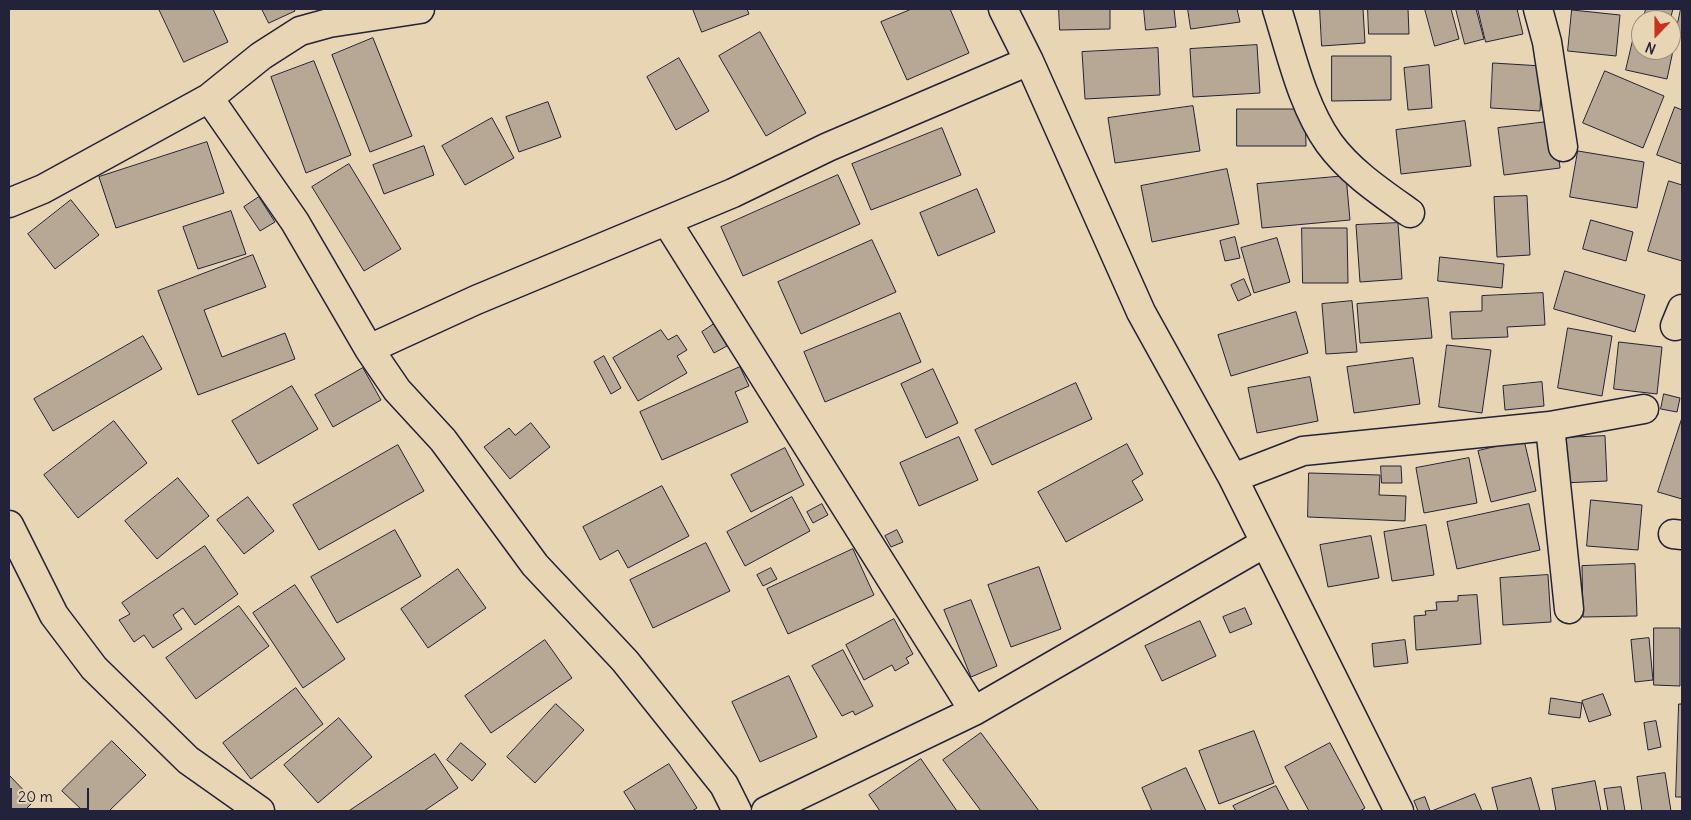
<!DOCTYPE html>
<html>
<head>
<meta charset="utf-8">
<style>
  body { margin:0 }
  #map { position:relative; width:1691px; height:820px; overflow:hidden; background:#e8d5b3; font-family:Delius,sans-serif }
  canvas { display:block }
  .frame { position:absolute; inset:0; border:10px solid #22223b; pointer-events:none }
  .north { position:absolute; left:1631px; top:10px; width:50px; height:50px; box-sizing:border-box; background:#e8d5b3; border:1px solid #998d83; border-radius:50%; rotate:202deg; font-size:14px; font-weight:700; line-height:20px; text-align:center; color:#22223b }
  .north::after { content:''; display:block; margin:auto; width:18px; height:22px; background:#c8321e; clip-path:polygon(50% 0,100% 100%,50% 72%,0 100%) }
  .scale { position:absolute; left:10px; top:788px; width:79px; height:22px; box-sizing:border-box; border:2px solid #22223b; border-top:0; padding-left:6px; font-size:15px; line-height:18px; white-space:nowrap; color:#22223b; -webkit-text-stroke:4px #e8d5b3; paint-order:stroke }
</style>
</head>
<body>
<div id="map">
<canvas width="1691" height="820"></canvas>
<div class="frame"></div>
<div class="north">N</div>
<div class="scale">20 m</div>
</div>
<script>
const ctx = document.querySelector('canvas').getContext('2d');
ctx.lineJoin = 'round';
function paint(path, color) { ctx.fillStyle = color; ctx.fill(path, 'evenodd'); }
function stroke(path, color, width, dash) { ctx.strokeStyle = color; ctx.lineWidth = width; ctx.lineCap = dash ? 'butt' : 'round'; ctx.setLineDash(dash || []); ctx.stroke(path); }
const building = new Path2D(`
  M159 9H213L228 42 184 62Z
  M262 9H294L295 11 269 23Z
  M693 9H747L749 14 702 32Z
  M912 9H950L969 53 907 80 881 22Z
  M1059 9H1110V29L1060 30Z
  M1144 9H1174L1176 27 1146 30Z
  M1188 9H1237L1240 22 1191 29Z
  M1320 9H1363L1365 43 1322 46Z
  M1368 9H1408L1409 34H1369Z
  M1425 9H1451L1459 39 1435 46Z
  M1456 9H1476L1484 39 1465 44Z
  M1478 9H1517L1523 34 1486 42Z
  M1646 9H1673L1670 20 1644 17Z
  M1681 9H1682V33L1676 32Z
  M1572 10 1620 15 1616 56 1568 51Z
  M760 32 806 113 766 136 719 56Z
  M1635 32 1641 33V50H1671V40L1675 41 1667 79 1626 70Z
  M373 38 412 136 370 152 332 55Z
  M1257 45 1260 93 1193 97 1190 49Z
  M1158 48 1160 95 1085 99 1082 52Z
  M1332 56H1391V100L1332 101Z
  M679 58 709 111 676 130 647 77Z
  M314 61 351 155 306 173 271 77Z
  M1493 63 1542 66 1540 111 1491 108Z
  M1429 65 1432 108 1408 110 1404 68Z
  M1605 71 1664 96 1643 148 1583 123Z
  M548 102 561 137 519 152 506 117Z
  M1193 106 1200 151 1115 163 1108 118Z
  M1675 107 1682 110V164L1657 155Z
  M1237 109H1305L1306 146H1237Z
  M492 118 514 158 465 185 442 146Z
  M1465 121 1471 166 1401 174 1396 130Z
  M1555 121 1560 168 1504 175 1498 128Z
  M942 128 961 175 871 210 852 164Z
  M207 142 224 193 116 228 99 177Z
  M424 146 434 175 384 194 373 165Z
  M1578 151 1644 162 1637 208 1570 197Z
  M349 164 401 249 364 271 312 187Z
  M1227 169 1239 224 1152 242 1141 186Z
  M838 175 860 224 743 276 721 227Z
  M1346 176 1350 220 1262 228 1257 184Z
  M1669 181 1682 185V261L1648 251Z
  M977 189 995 232 938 256 920 213Z
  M1527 196 1530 255 1497 257 1494 197Z
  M259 197 275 222 260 231 244 207Z
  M71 200 99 235 55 269 28 234Z
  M231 211 246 254 198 269 183 227Z
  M1591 220 1633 232 1626 261 1583 249Z
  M1398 223 1402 279 1360 282 1356 225Z
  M1302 228H1347L1348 283H1303Z
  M1235 237 1240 258 1225 261 1220 241Z
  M1277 238 1290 282 1254 293 1241 248Z
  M872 240 896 292 801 334 778 282Z
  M253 255 266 287 204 310 222 357 285 333 295 359 198 395 158 291Z
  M1440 257 1504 264 1502 288 1438 281Z
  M1565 271 1645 295 1635 332 1554 309Z
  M1244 279 1251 295 1238 301 1231 285Z
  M1543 293 1545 325 1507 327 1508 337 1452 339 1450 312 1482 311V296Z
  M1428 298 1432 338 1360 343 1357 304Z
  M1352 301 1357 352 1326 354 1322 304Z
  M1296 312 1308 353 1231 376 1218 335Z
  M900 313 921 362 825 402 804 352Z
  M714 324 727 346 714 353 702 332Z
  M1568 328 1612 336 1602 396 1558 388Z
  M661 330 668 340 677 335 687 350 677 356 687 373 638 401 613 358Z
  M143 336 162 369 53 431 34 399Z
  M1619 342 1662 347 1657 394 1614 389Z
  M1447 345 1491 350 1482 413 1439 407Z
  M604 356 621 388 611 394 594 362Z
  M1413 358 1420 404 1354 413 1347 367Z
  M740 367 749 386 735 392 748 422 662 460 640 412Z
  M363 368 381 400 333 427 315 395Z
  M933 369 958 423 926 438 901 384Z
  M1310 377 1318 421 1257 433 1248 388Z
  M1542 382 1544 406 1505 410 1503 386Z
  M1076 383 1092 419 992 465 975 430Z
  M292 386 318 429 258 464 232 421Z
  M1664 394 1680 398 1677 412 1661 409Z
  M1682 418V499L1658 492Z
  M114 421 147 463 78 518 44 475Z
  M531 423 550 447 510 479 484 447 509 428 515 435Z
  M1605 436 1607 481 1563 483 1561 438Z
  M959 437 978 480 919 506 900 463Z
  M1524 440 1536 491 1491 502 1478 451Z
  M1127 444 1143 474 1132 481 1143 500 1066 542 1038 492Z
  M398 445 424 491 319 550 293 505Z
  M785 448 804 485 751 512 731 475Z
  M1469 458 1477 503 1424 513 1416 468Z
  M1381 466H1401L1402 483H1382Z
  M1309 473 1380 475 1379 495 1406 496 1405 521 1308 517Z
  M178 478 209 516 157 559 125 521Z
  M662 486 689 536 628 568 618 550 600 560 583 527Z
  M248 497 274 531 244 554 217 520Z
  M792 497 810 531 745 566 727 532Z
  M1591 500 1642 505 1638 550 1587 546Z
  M822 504 828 515 813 523 807 512Z
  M1529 504 1540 550 1457 569 1447 522Z
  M1426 525 1434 575 1392 581 1384 532Z
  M395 530 421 576 337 623 311 577Z
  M897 530 903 542 891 547 885 536Z
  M1371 536 1379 578 1328 587 1320 545Z
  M706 543 730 591 653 628 630 580Z
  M205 546 238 594 195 625 183 608 173 615 182 629 153 648 144 635 134 642 119 620 130 614 122 603Z
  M853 549 874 595 788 634 767 589Z
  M1635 564 1637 616 1583 617 1582 566Z
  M1039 567 1061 629 1011 647 988 585Z
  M771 568 777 579 763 586 757 575Z
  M458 569 486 608 428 648 401 609Z
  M1548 575 1551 622 1503 625 1500 578Z
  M295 585 345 659 303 688 253 613Z
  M1477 595 1481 644 1416 650 1414 616 1426 615 1425 611 1437 610 1436 602 1458 601V596Z
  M971 600 997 666 971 677 944 610Z
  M239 606 269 646 196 699 166 658Z
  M1245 608 1252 624 1230 633 1223 617Z
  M894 619 913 654 906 658 909 663 895 671 892 665 864 680 846 645Z
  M1200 621 1216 656 1162 681 1145 646Z
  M1654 628H1680V686L1654 685Z
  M1649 638 1653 680 1635 682 1631 640Z
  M545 640 572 678 491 733 465 696Z
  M1405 640 1408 663 1374 667 1372 644Z
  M843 650 873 706 855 715 853 711 842 716 812 666Z
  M789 676 817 737 760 762 732 702Z
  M296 688 323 724 251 779 223 743Z
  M1603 694 1611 715 1589 722 1582 701Z
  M1551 698 1582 703 1580 718 1549 714Z
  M556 704 584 730 535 783 507 757Z
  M1679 704H1682V797H1676Z
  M339 718 372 757 318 803 284 765Z
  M1656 721 1661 747 1648 750 1644 723Z
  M1254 731 1274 783 1219 804 1199 751Z
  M981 733 1039 811H981L943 760Z
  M112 741 146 775 109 811H83L62 791Z
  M461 743 486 764 472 781 447 760Z
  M1330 743 1365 808 1360 811H1309L1285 767Z
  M435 754 458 788 424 811H349Z
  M921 759 957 811H880L869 795Z
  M669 764 697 808 692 811H636L624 792Z
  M1186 768 1206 811H1152L1142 788Z
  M1665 773 1671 811H1642L1637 777Z
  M9 775 34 801 24 811H12L9 808Z
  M1531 778 1540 811H1498L1492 788Z
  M1595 781 1601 811H1556L1552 789Z
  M1276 786 1289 811H1236L1233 806Z
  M1621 787 1625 811H1608L1604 789Z
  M1475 794 1482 811H1432Z
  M1425 797 1430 811H1418L1414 801Z`);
const minor = new Path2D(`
  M1003 9 1029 61 1141 312 1233 478 1399 811
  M1277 9C1291 53 1302 105 1329 143 1350 172 1382 193 1410 213
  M1538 9 1547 42 1563 147
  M209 98 295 222 369 349 397 390 443 440 535 565 625 661 724 785 737 811
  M9 203 43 189 209 98 261 56 300 31 329 23 420 9
  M667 222 974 711
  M1675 326 1682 309
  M369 349 476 300 733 193 828 147 1029 61
  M1550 426 1569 609
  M1233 478 1303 451 1550 426 1644 409
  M9 525 54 615 94 668 188 760 260 811
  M1673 534 1682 535
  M766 811 974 711 1265 543`);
paint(building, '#b7a895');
stroke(building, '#22223b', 1);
stroke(minor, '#22223b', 31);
stroke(minor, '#e8d5b3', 28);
</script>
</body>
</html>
